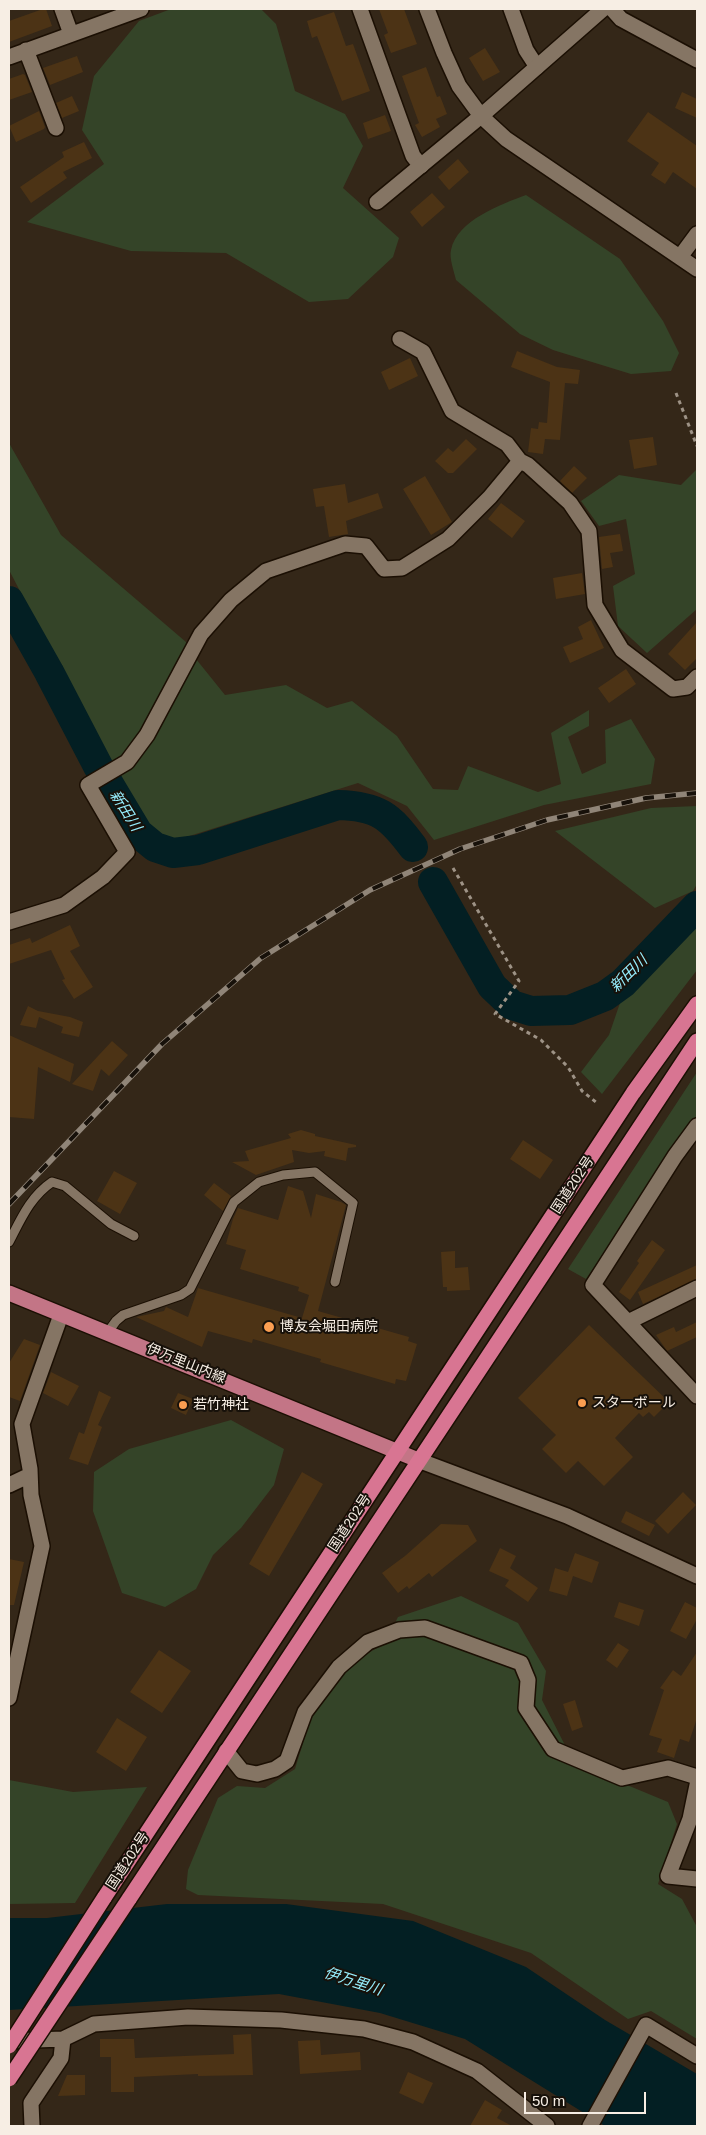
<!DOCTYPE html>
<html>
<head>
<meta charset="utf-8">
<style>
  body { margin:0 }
  #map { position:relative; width:706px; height:2135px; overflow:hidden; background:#342718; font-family:Helvetica,sans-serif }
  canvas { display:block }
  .frame { position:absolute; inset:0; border:10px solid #f7eee4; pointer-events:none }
  .scale { position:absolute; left:524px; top:2092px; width:122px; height:22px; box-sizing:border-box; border:2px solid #f7eee4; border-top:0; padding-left:6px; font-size:15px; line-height:18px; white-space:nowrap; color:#f7eee4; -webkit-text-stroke:4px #17110a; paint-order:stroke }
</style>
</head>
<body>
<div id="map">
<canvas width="706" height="2135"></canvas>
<div class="frame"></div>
<div class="scale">50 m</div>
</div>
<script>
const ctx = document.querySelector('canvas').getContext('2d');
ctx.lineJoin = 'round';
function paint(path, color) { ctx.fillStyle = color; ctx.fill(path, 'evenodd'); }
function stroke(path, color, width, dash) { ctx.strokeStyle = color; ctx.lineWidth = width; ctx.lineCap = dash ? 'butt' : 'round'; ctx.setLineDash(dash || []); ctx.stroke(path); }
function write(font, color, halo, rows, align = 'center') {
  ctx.font = font + ' Helvetica,"Noto Sans JP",sans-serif'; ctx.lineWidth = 4; ctx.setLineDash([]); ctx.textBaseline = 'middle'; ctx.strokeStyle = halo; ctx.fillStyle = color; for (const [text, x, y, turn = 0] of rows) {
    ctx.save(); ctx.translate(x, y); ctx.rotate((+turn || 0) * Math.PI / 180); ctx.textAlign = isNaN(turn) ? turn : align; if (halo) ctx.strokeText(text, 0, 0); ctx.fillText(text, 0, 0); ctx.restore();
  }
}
const green = new Path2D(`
  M171 9H261L276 24 295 91 345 114 363 146 343 188 399 238 393 257 348 299 309 302 226 253 131 251 27 222 104 164 82 130 94 76 139 21Z
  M526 195 620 259 663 321 679 353 671 371 631 374 553 350 520 334 456 280C454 271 449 258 451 250 457 220 502 204 526 195Z
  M9 443 61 535 186 642 196 659 225 695 286 685 327 708 352 701 397 736 433 789 458 790 468 766 538 792 561 784 551 733 589 710V726L568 737 582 774 606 763 605 730 631 719 655 759 651 784 544 805 434 840 407 806 358 783 183 838H164L142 825 9 570Z
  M697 469V609L647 653 618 626 613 586 635 574 626 519 599 526 581 501 619 475 681 485Z
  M697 806V884L693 891 655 908 555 831 651 808Z
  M697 917V970L602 1094 581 1072 609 1035 621 1000Z
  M697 1072V1117L586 1279 568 1269Z
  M231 1420 284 1449 274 1485 241 1528 213 1555 196 1589 165 1607 122 1593 93 1511 94 1472 129 1449Z
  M461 1596 518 1623 546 1671 542 1700 574 1763 668 1802 677 1824 658 1884 682 1899 697 1927V2039L651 2011 628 2019 531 1953 383 1904 198 1895 186 1889 188 1870 218 1798 237 1786 265 1788 295 1769 313 1710 352 1663 385 1643 398 1617Z
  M9 1780 73 1792 147 1787 75 1903 9 1904Z`);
const water = new Path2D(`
  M167 1904H286L413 1921 526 1967 605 2020 697 2074V2126H605L465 2039 380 2013 279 1994 9 2010V1918H47Z`);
const river = new Path2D(`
  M9 601 49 672 98 766 138 833 155 847 173 853 198 850 338 805C378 806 390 816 413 847
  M433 882 492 986 512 1005 531 1011 570 1010 605 996 623 983 697 906`);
const building = new Path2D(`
  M43 9H46L52 26 9 42V21Z
  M379 9H404L417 44 391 53 384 35 388 33Z
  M334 12 346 46 353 44 370 91 342 101 317 36 312 38 307 21Z
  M485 48 500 72 483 81 469 58Z
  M77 56 83 72 50 85 43 68Z
  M426 67 437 97 440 96 447 114 436 119 440 127 422 137 415 125 419 123 402 76Z
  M23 74 25 75 32 92 9 100V79Z
  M682 92 697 99V118L675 108Z
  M72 96 79 111 62 118 56 103Z
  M39 111 45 127 44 129 16 142 9 126Z
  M648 112 697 146V189L673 172 665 184 651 175 659 163 627 141Z
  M385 115 391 131 368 139 363 123Z
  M84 142 92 158 63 172 67 178 31 203 20 187 64 157 62 152Z
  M458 159 469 172 449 190 438 177Z
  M432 193 445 207 422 227 410 212Z
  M517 351 557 367 580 370 578 384 565 383 560 440 545 439 543 454 528 452 531 428 538 429 539 422 547 423 550 382 511 367Z
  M410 358 418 376 389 390 381 372Z
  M653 437 657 465 634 469 629 440Z
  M466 439 477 449 453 473H448L435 461 448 448 453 452Z
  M574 466 587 478 572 493 560 481Z
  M425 476 452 522 431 535 403 489Z
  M345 484 348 503 378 493 383 508 346 521 348 534 329 537 324 506 316 507 313 489Z
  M501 503 525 521 512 538 488 519Z
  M620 534 623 551 610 553 613 567 602 569 599 537Z
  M582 573 585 594 556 599 553 578Z
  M591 620 604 648 570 663 563 647 583 639 578 627Z
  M697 622V658L685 670 668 654Z
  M626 669 636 684 609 703 598 688Z
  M70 925 80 946 70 951 93 987 74 999 62 980 65 979 51 950 9 964V945L30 938 32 943Z
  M28 1006 38 1011 70 1017 83 1022 79 1037 61 1033 63 1027 39 1017 36 1028 20 1025Z
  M9 1035 74 1064 70 1082 38 1067 34 1119 9 1117Z
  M112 1041 128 1055 109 1076 101 1069 93 1091 72 1084Z
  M301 1130 315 1134V1136L356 1145V1147L348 1148 346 1161 324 1156 325 1151 309 1153 292 1150 294 1162 256 1175 232 1162 249 1161 245 1151 291 1138 288 1134Z
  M523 1140 553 1160 540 1179 510 1159Z
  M114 1171 137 1183 120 1214 97 1201Z
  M214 1183 231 1196 223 1211 204 1195Z
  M288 1186 303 1191 311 1218 316 1194 341 1202 346 1205 318 1311 409 1337 408 1341 417 1344 406 1381 396 1379 395 1384 320 1362 321 1359 253 1339 252 1343 208 1331 202 1347 136 1317 164 1311 166 1307 188 1317 198 1288 302 1318 309 1295 298 1291 299 1287 240 1269 246 1250 226 1244 233 1219 238 1208 278 1220Z
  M652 1240 665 1250 630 1300 619 1292 639 1263 637 1261Z
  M455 1251V1268L468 1267 470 1290 447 1291V1287H443L441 1252Z
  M697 1265V1279L643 1304 638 1292Z
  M697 1322V1337L667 1351 656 1335 674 1327 676 1332Z
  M589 1325 669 1402 654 1417 649 1412 643 1417 639 1413 615 1438 633 1457 604 1486 578 1461 566 1473 542 1449 556 1435 518 1398Z
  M24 1339 40 1345 20 1401 9 1397V1363Z
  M51 1372 79 1386 68 1406 43 1393Z
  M99 1391 111 1397 98 1425 102 1427 88 1465 69 1459 79 1432 84 1434Z
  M178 1393 193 1399 186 1415 171 1408Z
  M302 1472 323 1484 269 1576 249 1564Z
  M683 1492 696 1505 668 1534 655 1521Z
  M626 1511 655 1525 649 1536 621 1522Z
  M441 1524 468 1525 477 1541 432 1577 429 1573 409 1589 407 1586 398 1593 382 1573 405 1556Z
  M500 1548 516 1556 510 1568 538 1588 528 1602 505 1586 509 1580 489 1571Z
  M575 1553 599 1562 592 1583 573 1576 567 1596 549 1591 555 1568 568 1572Z
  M9 1559 24 1562 14 1605H9Z
  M619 1602 644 1610 639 1626 614 1617Z
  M685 1602 697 1608V1619L686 1639 670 1631Z
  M618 1643 629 1650 617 1668 606 1660Z
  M159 1650 191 1671 162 1713 130 1692Z
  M697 1652V1718L689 1742 680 1739 674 1758 657 1752 662 1739 649 1735 664 1690 660 1688 673 1670 681 1676Z
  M575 1700 583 1727 572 1731 563 1704Z
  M117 1718 147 1737 126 1771 96 1752Z
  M251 2034 253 2075 198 2076V2074L134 2077V2092H111V2057H100V2039H134L135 2058 234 2054 233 2035Z
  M320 2040 321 2055 360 2052 361 2070 300 2074 298 2041Z
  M408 2072 433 2083 423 2104 399 2093Z
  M67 2075H85V2095L58 2096Z
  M485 2100 502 2110 497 2118 512 2126H470Z`);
const path = new Path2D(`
  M676 393 697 446
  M453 868 519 981 495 1014 541 1040 568 1067 582 1091 597 1103`);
const service = new Path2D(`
  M9 1242C21 1219 30 1197 52 1182L65 1186 111 1224 134 1236
  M108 1332 116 1321 123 1315 181 1295 190 1289 234 1202 259 1182 283 1175 315 1172 353 1203 335 1282`);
const minor = new Path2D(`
  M62 9 71 34
  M360 9 413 156 421 166
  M511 9 526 50 537 67
  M612 9 621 19 697 60
  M26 50 56 128
  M9 57 141 9
  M481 116 506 139 697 269
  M680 257 697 234
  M400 339 423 352 452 411 507 444 520 461
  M9 922 64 905 103 877 127 852 88 785 127 762 147 735 201 634 231 600 266 571 345 544 366 546 384 569 402 568 448 539 490 497 520 461 528 465 570 503 589 531 595 605 622 650 673 689 687 687 697 677
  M697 1126 675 1156 593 1285 697 1396
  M628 1322 697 1288
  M9 1485 30 1475
  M9 1698 42 1546 31 1495 30 1469 22 1424 61 1315
  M226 1751 242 1771 257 1774 275 1769 287 1761 305 1712 339 1667 368 1642 399 1630 425 1628 521 1663 528 1680 526 1708 553 1749 622 1778 668 1768 697 1777
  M697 1785 690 1819 668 1876 697 1879
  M9 2041 63 2039 94 2024 188 2017 281 2020 364 2029 413 2042 477 2071 547 2126
  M32 2126 31 2103 61 2058 63 2039
  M590 2126 646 2025 697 2056`);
const tertiary = new Path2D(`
  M427 9 444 53 459 86 481 116
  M377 202 481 116 603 9
  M418 1460 567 1516 697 1576`);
const primary = new Path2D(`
  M9 1293 418 1460`);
const trunk = new Path2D(`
  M104 1898 633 1093 697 1004
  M129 1899 697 1041`);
const rail = new Path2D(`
  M9 1204 162 1044 261 958 370 890 460 849 547 820 646 798 697 793`);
const trunkBridge = new Path2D(`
  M9 2046 104 1898
  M9 2079 129 1899`);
const markers = [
  [269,1327,6,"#fb9e51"],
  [582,1403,5,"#fb9e51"],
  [183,1405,5,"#fb9e51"]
];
const streetNames = [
  ["国道202号",573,1185,-57],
  ["伊万里山内線",186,1364,22],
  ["国道202号",350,1523,-57],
  ["国道202号",128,1861,-57]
];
const poiNames = [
  ["博友会堀田病院",280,1327],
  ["スターボール",592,1403],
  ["若竹神社",193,1405]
];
const waterNames = [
  ["新田川",125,811,58],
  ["新田川",629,974,-44],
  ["伊万里川",353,1982,18]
];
paint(green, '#344428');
paint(water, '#031f23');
stroke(river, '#031f23', 30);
paint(building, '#4c3315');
stroke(service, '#1b0f03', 11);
stroke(minor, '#1b0f03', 18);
stroke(tertiary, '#1b0f03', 18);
stroke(primary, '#1b0f03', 18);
stroke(trunk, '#1b0f03', 18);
stroke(path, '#9e9386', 3, [4, 4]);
stroke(service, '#857564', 9);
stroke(minor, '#857564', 15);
stroke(tertiary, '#857564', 15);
stroke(primary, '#c37586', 15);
stroke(trunk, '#d87592', 15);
stroke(rail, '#908578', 5.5);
stroke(rail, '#17110a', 4, [11]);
stroke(trunkBridge, '#1b0f03', 18, []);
stroke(trunkBridge, '#d87592', 15);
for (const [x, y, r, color] of markers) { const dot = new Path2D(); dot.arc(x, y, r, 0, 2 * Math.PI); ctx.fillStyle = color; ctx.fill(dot); stroke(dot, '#17110a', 2); }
write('14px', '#f7eee4', '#17110a', streetNames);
write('14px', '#f7eee4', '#17110a', poiNames, 'left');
write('italic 15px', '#96eefd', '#17110a', waterNames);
</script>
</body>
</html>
